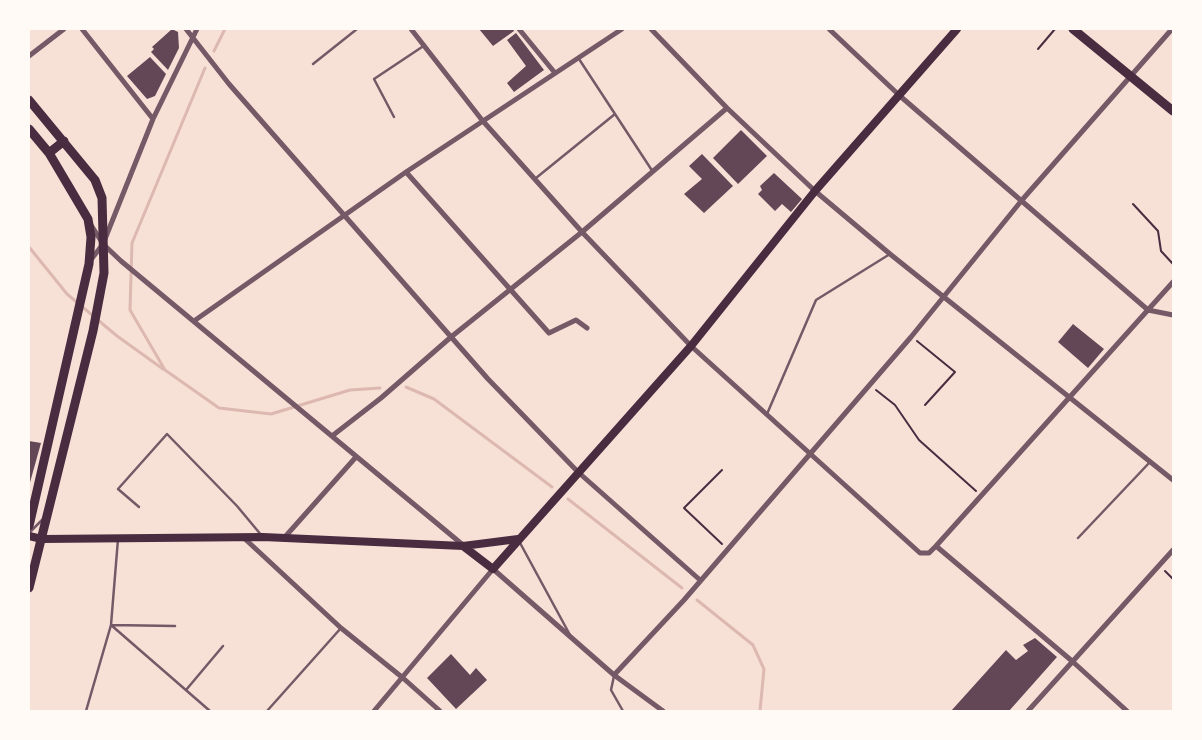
<!DOCTYPE html>
<html>
<head>
<meta charset="utf-8">
<style>
  body { margin:0 }
  #map { position:relative; width:1202px; height:740px; overflow:hidden; background:#f7e1d7; font-family:"Public Sans",sans-serif }
  canvas { display:block }
  .frame { position:absolute; inset:0; border:30px solid #fffaf5; pointer-events:none }
</style>
</head>
<body>
<div id="map">
<canvas width="1202" height="740"></canvas>
<div class="frame"></div>
</div>
<script>
const ctx = document.querySelector('canvas').getContext('2d');
ctx.lineJoin = 'round';
function stroke(path, color, width, dash) { ctx.strokeStyle = color; ctx.lineWidth = width; ctx.lineCap = dash ? 'butt' : 'round'; ctx.setLineDash(dash || []); ctx.stroke(path); }
function paint(path, color) { ctx.fillStyle = color; ctx.fill(path, 'evenodd'); }
const stream = new Path2D(`
  M214 51 225 29
  M205 68 132 243 130 310 165 370 219 408 271 414 350 390 380 388
  M29 247 67 294 117 336 163 369
  M406 387 434 399 552 487
  M568 499 682 588
  M697 600 753 645 764 669 760 711`);
const building = new Path2D(`
  M172 29 178 32 179 48 168 70 151 52 154 49 152 47Z
  M479 29H513L514 31 493 46Z
  M516 33 544 70 514 92 507 83 526 66 507 40Z
  M150 57 166 74 155 96 147 99 127 76Z
  M741 130 767 156 738 184 713 158Z
  M702 154 733 186 704 213 684 194 702 179 689 166Z
  M774 173 802 199 791 212 782 204 775 211 758 194 762 190 760 186Z
  M1073 324 1104 349 1088 368 1058 342Z
  M29 441 41 443 29 486Z
  M1035 638 1057 657 1009 711H951L1006 650 1016 660 1028 651 1023 645Z
  M451 654 470 675 476 668 487 680 456 709 427 678Z`);
const path = new Path2D(`
  M1038 49 1055 29
  M1133 204 1158 231 1161 251 1173 264
  M917 341 955 372 925 405
  M876 390 895 405 919 440 976 491
  M722 470 684 508 722 544
  M1165 571 1173 579`);
const service = new Path2D(`
  M579 59 653 172
  M313 64 357 29
  M394 117 374 79 425 45
  M536 178 615 114
  M767 414 816 300 890 254
  M139 507 118 489 167 434 237 506 262 536
  M29 533 44 518
  M1078 538 1150 462
  M519 541 570 635
  M175 626 111 625 210 711
  M614 676 611 690 623 711
  M186 690 223 646
  M86 711 111 625 118 539
  M267 711 341 628`);
const minor = new Path2D(`
  M82 29 153 119
  M186 29 229 84 488 379 578 472 700 580
  M411 29 482 120 582 232 691 346 920 553H929L936 546 1072 661 1127 711
  M519 29 555 73
  M651 29 727 108 815 191 890 254 1173 480
  M829 29 900 96 1148 310 1173 315
  M29 56 64 29
  M406 172 549 333 576 320 587 328
  M91 225 103 244 121 261 463 545
  M90 261 103 244 153 119 197 29
  M194 321 406 172 622 29
  M332 436 381 398 451 337 582 232 727 108
  M244 538 341 628 403 678 440 711
  M284 538 356 457
  M936 546 1173 282
  M614 675 684 600 911 337 1022 200 1172 29
  M374 711 493 569 614 675 663 711
  M1028 711 1173 550`);
const secondary = new Path2D(`
  M29 536 42 539 263 537 463 546 518 539
  M463 546 493 569 691 346 815 191 957 29`);
const primary = new Path2D(`
  M1073 29 1173 111
  M29 100 95 180 102 198 104 273 93 331 29 588
  M29 129 49 153 88 219 91 237 89 264 29 526
  M49 153 64 141`);
stroke(stream, '#dcb8b0', 3);
paint(building, '#644757');
stroke(path, '#4a2c40', 2);
stroke(service, '#755966', 2.5);
stroke(minor, '#755966', 5);
stroke(secondary, '#4a2c40', 8);
stroke(primary, '#4a2c40', 9);
</script>
</body>
</html>
